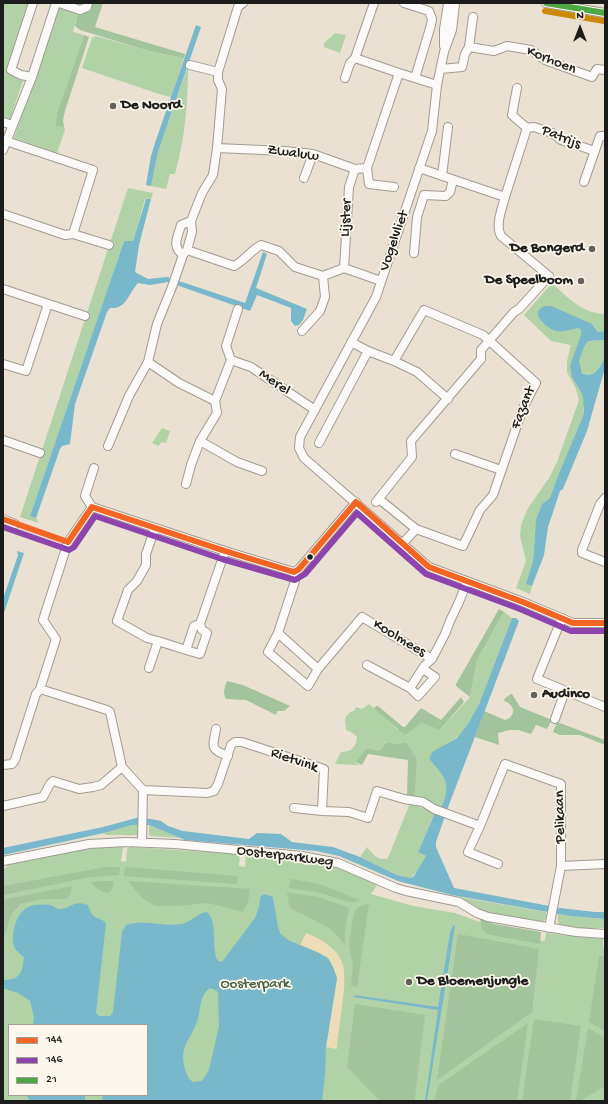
<!DOCTYPE html>
<html>
<head>
<meta charset="utf-8">
<style>
  body { margin:0 }
  #map { position:relative; width:608px; height:1104px; overflow:hidden; background:#eae1d3; font-family:"Gochi Hand",sans-serif }
  canvas { display:block }
  .frame { position:absolute; inset:0; border:4px solid #1c1c1c; pointer-events:none }
  .legend { position:absolute; left:8px; top:1024px; width:140px; height:72px; box-sizing:border-box; background:#fbf7ec; border:1px solid #a29f99; margin:0; padding:5px 7px; list-style:none; font-size:12px; color:#1c1c1c }
  .legend li { display:flex; align-items:center; gap:8px; height:20px }
  .legend b { width:20px; border:1px solid #a29f99 }
  .north { position:absolute; left:560px; top:8px; width:40px; height:40px; -webkit-text-stroke:3px #fbf7ec; paint-order:stroke; rotate:0deg; font-size:11px; font-weight:700; line-height:16px; text-align:center; color:#1c1c1c }
  .north::after { content:''; display:block; margin:auto; width:14px; height:18px; background:#1c1c1c; clip-path:polygon(50% 0,100% 100%,50% 72%,0 100%) }
</style>
</head>
<body>
<div id="map">
<canvas width="608" height="1104"></canvas>
<div class="frame"></div>
<ul class="legend">
<li><b style="height:5px;background:#f26522"></b>144</li>
<li><b style="height:5px;background:#8e44ad"></b>146</li>
<li><b style="height:5px;background:#4da844"></b>21</li>
</ul>
<div class="north">N</div>
</div>
<script>
const ctx = document.querySelector('canvas').getContext('2d');
ctx.lineJoin = 'round';
function paint(path, color) { ctx.fillStyle = color; ctx.fill(path, 'evenodd'); }
function stroke(path, color, width, dash) { ctx.strokeStyle = color; ctx.lineWidth = width; ctx.lineCap = dash ? 'butt' : 'round'; ctx.setLineDash(dash || []); ctx.stroke(path); }
function write(font, color, halo, rows, align = 'center') {
  ctx.font = font + ' "Gochi Hand",sans-serif'; ctx.lineWidth = 3.5; ctx.setLineDash([]); ctx.textBaseline = 'middle'; ctx.strokeStyle = halo; ctx.fillStyle = color; for (const [text, x, y, turn = 0] of rows) {
    ctx.save(); ctx.translate(x, y); ctx.rotate((+turn || 0) * Math.PI / 180); ctx.textAlign = isNaN(turn) ? turn : align; if (halo) ctx.strokeText(text, 0, 0); ctx.fillText(text, 0, 0); ctx.restore();
  }
}
const green = new Path2D(`
  M3 3H28L7 69V72L24 78 10 119 3 116Z
  M57 7 63 8 78 13 73 32 84 35 57 113 55 125 64 127 65 130 57 153 14 138Z
  M335 33 346 35 340 53 324 47V43Z
  M96 36 149 51 184 58 171 97 159 94 82 68 92 38Z
  M188 66C188 103 185 138 175 174H170L166 189 151 186 158 152Z
  M128 188 153 193 151 199H145L133 241H124L30 516 36 518 39 523 20 517Z
  M552 283C567 297 583 314 605 314V331L598 332 592 324 541 321 550 328H578L581 330V335L572 377 582 394 584 404 583 416 557 478 550 498 542 504 535 532 533 561 527 584 532 586 530 594 516 588 526 561 520 536 521 525 528 508 549 478 557 462 579 400 576 389 567 372V361L571 345 551 341 524 315Z
  M605 340C605 345 607 353 605 359 604 362 600 366 598 369 590 380 577 373 579 361 580 354 584 346 588 341Z
  M162 428 170 431 166 443 162 442 158 446 152 443Z
  M504 612 512 618 479 704C472 717 467 729 456 738 446 746 434 748 429 759 445 777 452 784 441 808L415 797 417 760 403 742 395 744 388 742 384 745 380 751 366 748 356 763 360 765 335 764 341 752C352 752 356 747 357 737L353 733 346 730 345 718 350 712 354 711 356 707 362 709 369 704 398 730 421 723 440 730 443 727 470 697 477 660Z
  M410 803 435 813 418 852 426 856 419 869 411 878 397 875 360 857 367 847C373 854 378 862 388 858Z
  M132 825H138L139 835H106L104 833Z
  M149 825 180 838 151 836 149 835Z
  M111 847H123L121 862 126 861 127 849 130 847 240 854 239 866 245 867 246 855C273 857 304 856 329 864 345 868 362 876 377 885L371 894 413 906 455 913 527 939 545 941 546 933 569 936 603 939V947L605 948V1101H3V869L6 868 7 865 76 850ZM9 1025H147V1095H9Z
  M459 897 546 912V919L542 922H536L487 913Z
  M558 914 591 918 605 919V928H580L560 925 558 922Z`);
const forest = new Path2D(`
  M91 3H103L95 27 185 54 184 58 149 51 80 30 75 26 78 13H84Z
  M84 35 89 37 65 111 63 120 64 127 55 126 57 113Z
  M499 609 504 612 477 660 470 697 456 686V684Z
  M227 681 243 685 290 706 284 711H277L276 715 246 700 226 699C222 693 225 686 227 681Z
  M511 694H512L520 707 552 720 547 729 536 725 531 734 518 730H510L498 733 499 745 475 737 484 711 505 720C516 717 516 705 504 701L505 698Z
  M461 697 464 702 440 730 421 723 405 735 374 709 376 706H378L403 727H405L421 708 441 720Z
  M557 722 605 740V745L580 735H560L553 732Z
  M388 742 395 744 405 742 408 745 417 760 415 797 407 796 408 760 368 754 362 765 356 762 366 748 380 751 384 745Z
  M105 867H120L119 875 91 877 3 895 4 886Z
  M125 867 238 876 237 884 124 876Z
  M291 879 319 884 360 900 354 902H348L321 893 289 888Z
  M101 881H114L112 888 109 893C102 893 94 888 91 882Z
  M128 881 250 889 248 902 243 912 208 903 176 906H155L142 898Z
  M72 886 71 893 66 899H44L20 904 11 915 3 940V900Z
  M287 892 319 897 349 908 345 930V945L335 933 329 928 291 908 289 905Z
  M369 903 357 987 351 986 353 966 349 943 354 913 357 908Z
  M480 919 494 924 541 932 540 944 486 934 482 929Z
  M458 934 539 949 532 1012 437 1080Z
  M599 956H605V1031L589 1022Z
  M355 1004 425 1015 415 1098 413 1101H380L347 1067Z
  M534 1019 581 1026 570 1101H522Z
  M528 1023 517 1101H435L437 1090 440 1084Z
  M588 1028 605 1038V1086L580 1101H576Z`);
const sand = new Path2D(`
  M306 933C319 938 337 948 342 962 349 979 338 1027 337 1049L326 1047 337 978 333 967 328 958 317 952 300 945Z`);
const water = new Path2D(`
  M196 25 201 27 158 152 151 186 146 185 151 156 156 140Z
  M146 199H151L139 245 135 272 148 279 167 277 245 303 263 252 267 254 256 288 307 309 303 320 299 325 295 326 291 321V308L257 295 250 311 168 282 150 285 138 283C128 294 127 309 110 308L107 312 75 404 70 444 62 446 60 449 36 518 30 516 124 241H133Z
  M545 306H551L592 324 598 332 605 331V340L588 341 584 347 579 361 582 373C595 379 598 368 605 359V368L587 431 563 489 560 491 548 527 544 555 532 586 526 584 533 561 536 520 542 504 550 498 557 478 583 416 584 410 583 399 582 394 572 377 570 366 572 360 581 335V330L578 328C572 329 562 333 556 331 546 328 528 312 545 306Z
  M17 551 24 553 3 616V599L18 555Z
  M512 618H516L519 621 447 810 441 808C452 784 445 777 429 759L432 752 457 738 468 724 479 704Z
  M435 813 445 816 436 842V847L454 888 560 908 595 912H605V919L570 916 452 895 398 881 339 856 316 851 185 840 149 825H132L104 833 3 855V848L103 827 140 817 161 821 168 826 183 831 249 839 257 833 281 834 292 842 333 847 360 857 397 875 411 878 414 876 426 856 418 852Z
  M265 894 273 897 278 927 280 933 288 940 317 952 328 958 333 967 337 978 326 1047 325 1075 322 1101H102L103 1095H147V1025H33L34 1017 30 1001 18 993 3 988V980C20 980 22 973 24 958 22 955 17 951 15 949 9 935 17 907 34 905 39 905 45 904 50 905 54 906 57 910 61 909 74 907 72 900 88 905 89 907 90 912 92 914 95 919 102 918 106 923L96 1013 99 1016H110L113 1012 122 932 126 925C144 919 164 927 182 924 191 922 199 912 207 912 219 923 210 948 218 961L222 962 255 918 259 907 260 899 261 896ZM210 988 215 990 218 992 219 1026 209 1070 202 1081 193 1082C188 1079 187 1075 185 1069 179 1046 189 1043 197 1022 201 1011 199 995 210 988Z
  M453 925 455 926 427 1101H425L438 1010 354 997V995L438 1007 450 933Z
  M26 1095H85V1101H30Z`);
const minor = new Path2D(`
  M33 3 11 70 21 75 32 77 56 3
  M59 3 80 10 87 7 88 3
  M404 3 429 11 432 19 431 25 415 78
  M546 3 605 13
  M455 4 452 30 444 52 437 85 432 131 376 297 300 437 299 448 304 458 429 567 523 602 573 623H605
  M444 46V29L448 4
  M469 47 494 51 507 46 531 50 545 60 592 77 597 69 605 70
  M190 65 218 72
  M441 69 462 67 465 54 469 47 473 17
  M399 73 437 85
  M345 78 350 63 355 58
  M517 88 512 115 527 128 534 127 552 133 561 140 595 151
  M3 122 12 125
  M3 140 93 170 73 234
  M217 148 285 151 313 154 355 169 367 168 399 73 355 58 374 3
  M3 150 32 77
  M367 168 369 184 394 187
  M419 168 505 197 527 128
  M442 176 448 127
  M304 178 313 154
  M584 182 600 136H605
  M3 214 65 235 73 234 109 245
  M187 250 234 266C245 260 249 252 261 245L279 251 295 267 323 276 344 268 349 187 355 169
  M414 253 417 217 424 195 446 196 450 192 453 180
  M183 255C171 246 178 237 181 225L191 221
  M344 268 381 281
  M3 289 85 316
  M302 331 320 311 325 297 323 276
  M368 351 394 361 417 372 448 399
  M231 360 251 367 315 410
  M394 361 424 310 483 335 536 383 523 408 493 495 480 510 463 546 416 529 402 544
  M148 362 179 383 215 401
  M3 364 26 371 48 304
  M3 440 40 453
  M200 441 237 462 262 471
  M319 443 368 351 351 342
  M108 446 129 396 148 362 157 324 172 287 183 255 187 250 192 232 191 221 202 193 213 175 217 148 222 89 218 80V72L238 7 243 3
  M455 454 501 470
  M186 484 191 465 200 441 217 413 215 401 231 360 226 346 238 309
  M605 498 600 504 582 550V553L605 562
  M379 499 416 529
  M376 502 412 457 411 441 481 359V350L514 312 519 309 549 276 501 236C495 225 502 209 505 197
  M92 507 85 496 94 468
  M3 519 15 524
  M294 572 295 581 278 633 268 652 308 686 318 669
  M562 618 537 679 605 707
  M200 624 202 630 207 633 200 654 186 650 194 626 200 624 225 551
  M278 633 318 669 362 617 432 659
  M158 641 186 650
  M367 665 410 688 425 665 432 659 445 634 450 621 459 602 467 582
  M149 668 158 641 147 638 117 621 128 590 137 581 146 565V554L155 528
  M410 688 418 696 435 677 423 669
  M555 719 565 691
  M216 729C213 746 209 749 228 756
  M3 765 12 764 15 760 36 694 40 689
  M143 790 207 793 214 791 218 784 231 745 235 742H242L324 769 322 811 349 812 368 818 377 791 404 799 423 802 434 809 480 826 505 764 561 784V866L605 864
  M3 806 43 797 50 784 53 781 79 789 93 787 101 785 122 767
  M294 808 322 811
  M480 826 468 852 498 864
  M142 842 143 790 122 767 110 712 107 710 40 689 56 639 43 620 68 542 92 507 225 551 294 572 299 569 356 502
  M3 861 89 844 126 842 175 844 302 856 338 863 396 888 406 891 459 902 477 913 488 917 576 932 605 934
  M549 928 561 866`);
const bus1 = new Path2D(`
  M3 519 68 542 92 507 225 551 294 572 299 569 356 502 429 567 523 602 573 623H605`);
const bus2 = new Path2D(`
  M3 527 69 550 74 547 95 516 222 559 295 580 305 574 357 513 426 574 520 609 571 631H605`);
const bus3 = new Path2D(`
  M546 3 605 13`);
const bus4 = new Path2D(`
  M545 11 604 21`);
const markers = [
  [113,106,4,"#64615c"],
  [592,249,4,"#64615c"],
  [581,281,4,"#64615c"],
  [310,557,3.5,"#1c1c1c"],
  [534,695,4,"#64615c"],
  [409,982,4,"#64615c"]
];
const streetNames = [
  ["Korhoen",551,61,22],
  ["Patrijs",561,138,22],
  ["Zwaluw",293,154,8],
  ["Lijster",347,218,-87],
  ["Vogelvliet",395,241,-71],
  ["Merel",274,383,34],
  ["Fazant",524,408,-69],
  ["Koolmees",399,639,31],
  ["Rietvink",294,761,19],
  ["Pelikaan",561,817,-91],
  ["Oosterparkweg",285,857,7]
];
const poiNames = [
  ["De Noord",121,106],
  ["De Bongerd",584,249,"right"],
  ["De Speelboom",573,281,"right"],
  ["Audinco",542,695],
  ["De Bloemenjungle",417,982]
];
const parkNames = [
  ["Oosterpark",255,985]
];
paint(green, '#b0d2a6');
paint(forest, '#a2c39c');
paint(sand, '#ecddb6');
paint(water, '#79b8cb');
stroke(minor, '#a09b93', 10);
stroke(minor, '#fcfaf8', 8);
stroke(bus1, '#f26522', 6);
stroke(bus2, '#8e44ad', 6);
stroke(bus3, '#4da844', 6);
stroke(bus4, '#cb8a06', 6);
for (const [x, y, r, color] of markers) { const dot = new Path2D(); dot.arc(x, y, r, 0, 2 * Math.PI); ctx.fillStyle = color; ctx.fill(dot); stroke(dot, '#fbf7ec', 1.5); }
write('15px', '#1c1c1c', '#fbf7ec', streetNames);
write('bold 15px', '#1c1c1c', '#fbf7ec', poiNames, 'left');
write('15px', '#446044', '#fbf7ec', parkNames);
</script>
</body>
</html>
